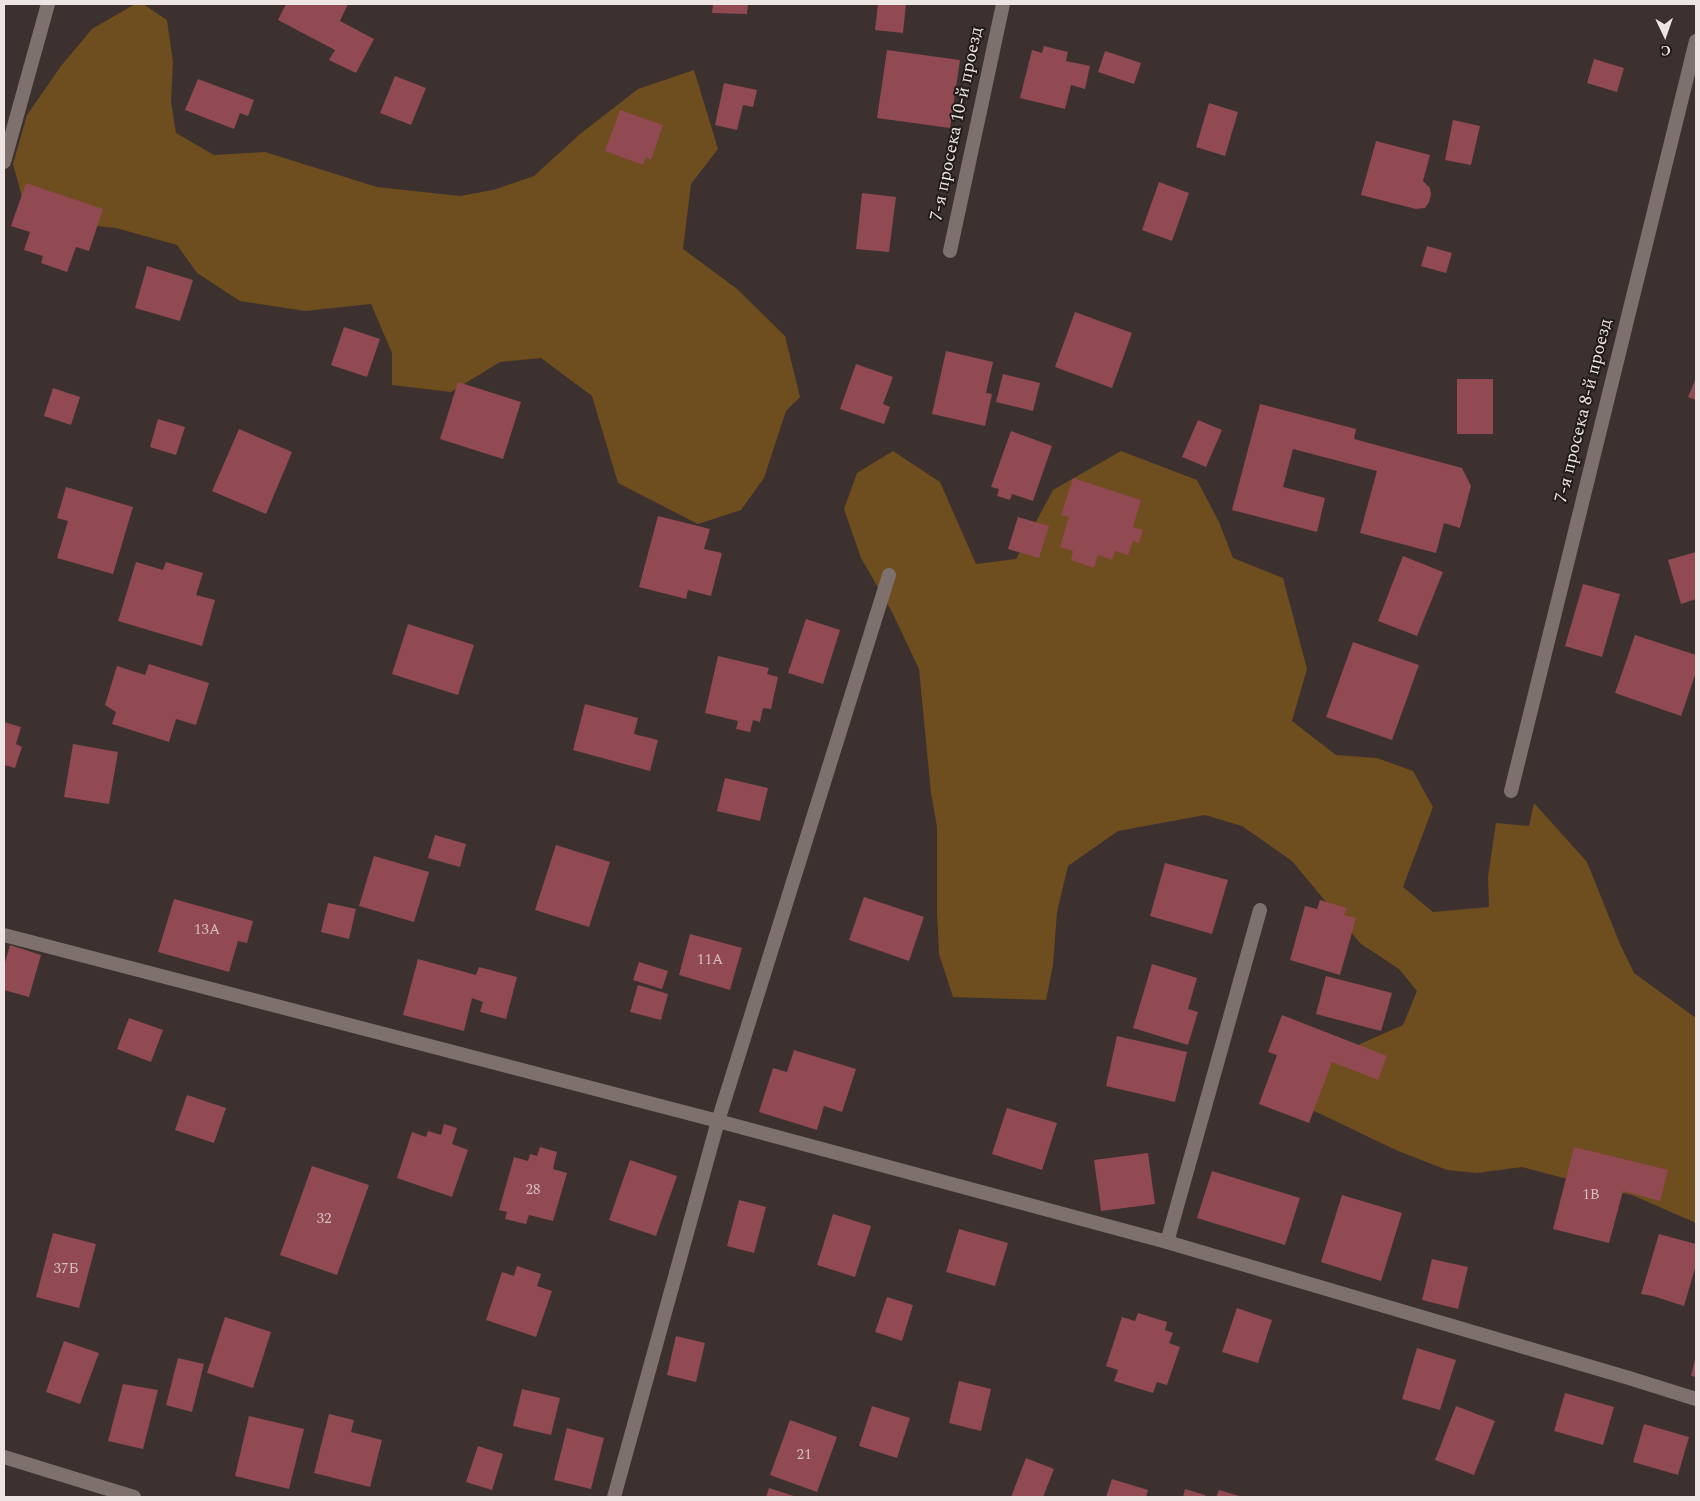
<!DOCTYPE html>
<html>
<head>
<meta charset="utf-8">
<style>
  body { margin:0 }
  #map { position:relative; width:1700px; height:1501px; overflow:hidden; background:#3c312f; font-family:Spectral,serif }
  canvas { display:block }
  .frame { position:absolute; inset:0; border:5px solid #ece5e3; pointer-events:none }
  .north { position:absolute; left:1640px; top:10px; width:50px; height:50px; -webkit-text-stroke:4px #201b19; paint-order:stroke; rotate:177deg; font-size:14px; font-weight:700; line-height:20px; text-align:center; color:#ece5e3 }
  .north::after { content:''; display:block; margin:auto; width:18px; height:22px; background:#ece5e3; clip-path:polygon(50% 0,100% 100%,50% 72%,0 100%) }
</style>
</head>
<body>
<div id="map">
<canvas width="1700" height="1501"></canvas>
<div class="frame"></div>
<div class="north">С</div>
</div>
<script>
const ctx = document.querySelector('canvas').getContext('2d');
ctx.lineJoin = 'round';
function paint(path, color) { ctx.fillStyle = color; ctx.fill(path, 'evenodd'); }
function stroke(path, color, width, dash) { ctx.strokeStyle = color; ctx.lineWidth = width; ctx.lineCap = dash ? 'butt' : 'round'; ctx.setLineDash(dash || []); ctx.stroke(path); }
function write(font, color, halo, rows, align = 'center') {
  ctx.font = font + ' Spectral,serif'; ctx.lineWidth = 4; ctx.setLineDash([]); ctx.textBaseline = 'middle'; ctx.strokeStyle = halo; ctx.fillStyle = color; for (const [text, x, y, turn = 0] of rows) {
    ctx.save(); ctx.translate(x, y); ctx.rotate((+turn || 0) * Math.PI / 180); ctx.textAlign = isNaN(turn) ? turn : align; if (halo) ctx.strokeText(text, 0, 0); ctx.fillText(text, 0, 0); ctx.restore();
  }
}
const green = new Path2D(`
  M135 4H143L167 20 173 62 171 102 176 133 214 155 265 152 377 187 460 196 493 190 534 176 580 134 638 89 694 70 718 149 691 184 683 249 736 288 785 336 800 397 786 411 764 478 741 510 698 524 618 483 592 396 541 358 500 362 451 392 392 385V353L371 304 305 311 240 301 197 273 177 245 116 228 28 219 13 164 27 115 61 66 92 29Z
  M893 451 940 482 976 564 1016 559 1053 490 1121 451 1197 480 1219 522 1233 558 1283 578 1307 669 1292 721 1336 755 1377 758 1413 771 1433 807 1403 887 1433 912 1489 907 1488 877 1496 823 1529 826 1534 803 1587 862 1620 944 1634 973 1696 1018V1223L1632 1195 1601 1188 1522 1167 1477 1173 1447 1170 1398 1151 1306 1107 1290 1059 1358 1045 1403 1025 1417 991 1399 969 1361 944 1292 861 1242 826 1205 815 1118 831 1068 866 1057 912 1053 965 1046 1000 953 997 939 954 937 911V827L931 793 919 669 892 612 861 558 844 509 857 473Z`);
const building = new Path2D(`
  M286 4H348L340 21 374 39 356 73 329 60 335 50 278 20Z
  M713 4H748L747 14 712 13Z
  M878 4H906L903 33 875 30Z
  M1044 46 1068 52 1066 61 1090 66 1085 89 1071 85 1065 109 1020 98 1032 50 1042 53Z
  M887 50 960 60 950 128 877 118Z
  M1105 51 1141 63 1134 84 1098 72Z
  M1594 59 1624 68 1617 92 1587 83Z
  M395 76 426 88 411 125 380 113Z
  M198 79 254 100 248 116 240 113 234 129 185 110Z
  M724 83 757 90 753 107 743 105 737 130 715 125Z
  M1209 103 1238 112 1225 156 1196 147Z
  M620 110 663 125 651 160 646 157 643 165 605 151Z
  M1453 120 1480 126 1471 165 1445 160Z
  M1376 141 1430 155 1423 181 1430 188 1431 194 1429 202 1425 208 1416 209 1361 195Z
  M1159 182 1189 193 1172 241 1142 230Z
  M26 183 103 209 89 251 76 247 67 272 41 263 43 256 24 250 30 232 11 226Z
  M862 193 896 197 889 252 856 249Z
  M1427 246 1452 253 1446 273 1421 266Z
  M147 266 193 280 180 321 135 308Z
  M1075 312 1132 333 1112 388 1055 367Z
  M344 327 380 339 367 377 331 365Z
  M946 351 993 362 986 393 992 394 985 426 932 414Z
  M856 364 893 377 883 404 890 407 884 424 840 409Z
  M1003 374 1040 383 1033 411 996 402Z
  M1696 378V400L1688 397Z
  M1457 379H1493V434H1457Z
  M458 382 521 402 503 459 440 439Z
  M53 388 80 397 71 425 44 416Z
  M1260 404 1356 429 1354 439 1462 468 1471 486 1460 528 1444 523 1436 553 1360 533 1377 471 1293 449 1283 487 1325 498 1317 532 1232 510Z
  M158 419 185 427 176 455 150 447Z
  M1198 420 1222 430 1206 467 1182 457Z
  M239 429 292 452 266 514 212 491Z
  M1011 431 1052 446 1033 501 1012 494 1010 500 997 496 999 489 991 487Z
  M1073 478 1141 500 1133 527 1143 530 1139 543 1133 541 1128 555 1115 551 1112 560 1098 555 1094 568 1071 560 1073 551 1060 547 1069 517 1061 515Z
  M66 487 133 507 113 574 57 558 68 521 57 518Z
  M658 516 710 529 704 549 722 553 711 596 688 590 686 599 639 587Z
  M1018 517 1049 526 1039 558 1008 549Z
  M1696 552V599L1681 604 1668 560Z
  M1403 556 1443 572 1417 636 1378 621Z
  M136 562 163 570 166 562 203 573 196 595 215 600 202 646 118 621Z
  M1583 584 1620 594 1602 657 1565 646Z
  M806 619 840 630 823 684 788 673Z
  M408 624 474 645 458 695 392 674Z
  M1635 635 1696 655V672L1681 716 1615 693Z
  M1353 642 1419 665 1392 740 1326 717Z
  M718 656 769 668 767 674 778 677 771 709 763 708 760 722 753 720 750 732 736 729 738 721 705 713Z
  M149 664 209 683 196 725 176 719 169 742 112 724 116 712 105 705 117 666 145 675Z
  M585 704 638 718 634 734 658 740 650 771 573 750Z
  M4 722 21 727 16 744 22 747 15 768 4 765Z
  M73 744 118 752 109 804 64 797Z
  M725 778 768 788 760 821 717 811Z
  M435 835 466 844 460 867 428 858Z
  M556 845 610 862 589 927 535 910Z
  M374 856 429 872 414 922 359 906Z
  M1165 863 1228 880 1212 934 1150 916Z
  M864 897 924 917 909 961 849 940Z
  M174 899 253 921 247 943 238 941 229 972 158 952Z
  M1320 900 1347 908 1344 915 1356 918 1340 975 1290 960 1305 906 1317 909Z
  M328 903 356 909 349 939 321 932Z
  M690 934 742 948 730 990 679 975Z
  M10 945 41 955 29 997 4 990V966Z
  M418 959 476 975 479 967 517 977 506 1019 480 1012 483 1002 472 998 464 1031 403 1015Z
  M639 962 668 971 662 989 633 980Z
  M1152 964 1197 978 1188 1009 1198 1012 1188 1045 1133 1028Z
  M1326 976 1392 993 1381 1031 1316 1014Z
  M638 985 668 994 661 1020 630 1012Z
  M1282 1015 1387 1056 1378 1080 1332 1062 1309 1123 1259 1104 1277 1055 1268 1052Z
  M129 1018 163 1030 151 1062 117 1049Z
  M1117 1036 1187 1052 1175 1102 1106 1086Z
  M794 1050 856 1069 842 1112 824 1106 817 1130 759 1112 773 1068 787 1072Z
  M187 1095 226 1108 214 1143 175 1130Z
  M1007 1108 1057 1123 1042 1170 992 1154Z
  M444 1124 457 1128 452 1144 468 1150 452 1197 397 1178 412 1132 426 1137 428 1131 441 1135Z
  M540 1147 557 1152 553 1169 567 1173 553 1221 529 1215 526 1224 505 1219 507 1212 499 1210 514 1157 528 1161 530 1154 537 1156Z
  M1574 1147 1668 1170 1660 1201 1623 1191 1609 1243 1553 1229Z
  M1148 1153 1155 1204 1101 1211 1094 1160Z
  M630 1160 677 1176 656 1236 609 1220Z
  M312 1166 369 1185 337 1275 280 1255Z
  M1212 1171 1300 1198 1285 1245 1197 1218Z
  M1342 1195 1402 1213 1381 1281 1321 1262Z
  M739 1200 766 1207 754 1253 727 1246Z
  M833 1214 871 1226 855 1277 817 1265Z
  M959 1229 1008 1243 995 1286 946 1272Z
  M53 1233 96 1244 79 1308 36 1297Z
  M1659 1234 1696 1244V1265L1684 1306 1653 1296 1641 1294Z
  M1432 1259 1468 1267 1458 1309 1422 1300Z
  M517 1266 541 1274 537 1286 552 1291 536 1337 486 1320 502 1272 514 1276Z
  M887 1297 913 1305 902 1341 875 1332Z
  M1237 1308 1272 1320 1258 1363 1222 1352Z
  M1138 1313 1167 1322 1165 1330 1173 1333 1169 1343 1180 1347 1167 1385 1157 1382 1153 1393 1114 1381 1118 1370 1106 1366 1122 1317 1135 1321Z
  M225 1317 271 1332 253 1388 207 1373Z
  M676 1336 705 1343 696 1382 667 1375Z
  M64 1341 99 1353 80 1404 46 1392Z
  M1417 1348 1456 1360 1440 1410 1402 1399Z
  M1696 1355V1377L1691 1376Z
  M178 1358 204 1364 192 1412 166 1405Z
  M959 1381 991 1389 981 1431 949 1423Z
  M123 1384 158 1390 143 1449 108 1441Z
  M522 1389 560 1398 551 1435 513 1426Z
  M1565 1393 1614 1407 1603 1445 1554 1431Z
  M872 1406 910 1418 897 1458 859 1446Z
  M1456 1406 1495 1421 1474 1475 1435 1460Z
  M329 1414 354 1420 351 1432 382 1440 370 1487 314 1473Z
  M249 1416 304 1429 289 1489 235 1476Z
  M790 1420 837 1437 817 1492 770 1475Z
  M1644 1424 1689 1437 1678 1475 1633 1462Z
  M567 1428 604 1438 591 1489 554 1480Z
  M478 1446 503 1454 492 1490 466 1482Z
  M1026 1458 1054 1469 1043 1497H1011Z
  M1112 1479 1148 1490 1146 1497H1106Z
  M769 1488 797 1497H766Z
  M1185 1489 1205 1495V1497H1183Z
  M1219 1490 1243 1497H1216Z`);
const service = new Path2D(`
  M1167 1242 1260 910
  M614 1497 718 1121 889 575`);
const minor = new Path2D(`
  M4 162 48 4
  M950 251 1003 4
  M1511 791 1696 41
  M4 935 718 1121 1167 1242 1629 1378 1696 1399
  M4 1457 134 1497`);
const numberNames = [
  ["13А",207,931],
  ["11А",710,961],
  ["28",533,1191],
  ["1В",1591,1196],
  ["32",324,1220],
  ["37Б",66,1270],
  ["21",804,1456]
];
const streetNames = [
  ["7-я просека 10-й проезд",958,124,-78],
  ["7-я просека 8-й проезд",1585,411,-76]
];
paint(green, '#6e4d1e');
paint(building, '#914952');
stroke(service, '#7d706d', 14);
stroke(minor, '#7d706d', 14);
write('15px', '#d5bebf', null, numberNames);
write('18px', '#ece5e3', '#201b19', streetNames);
</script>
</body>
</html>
